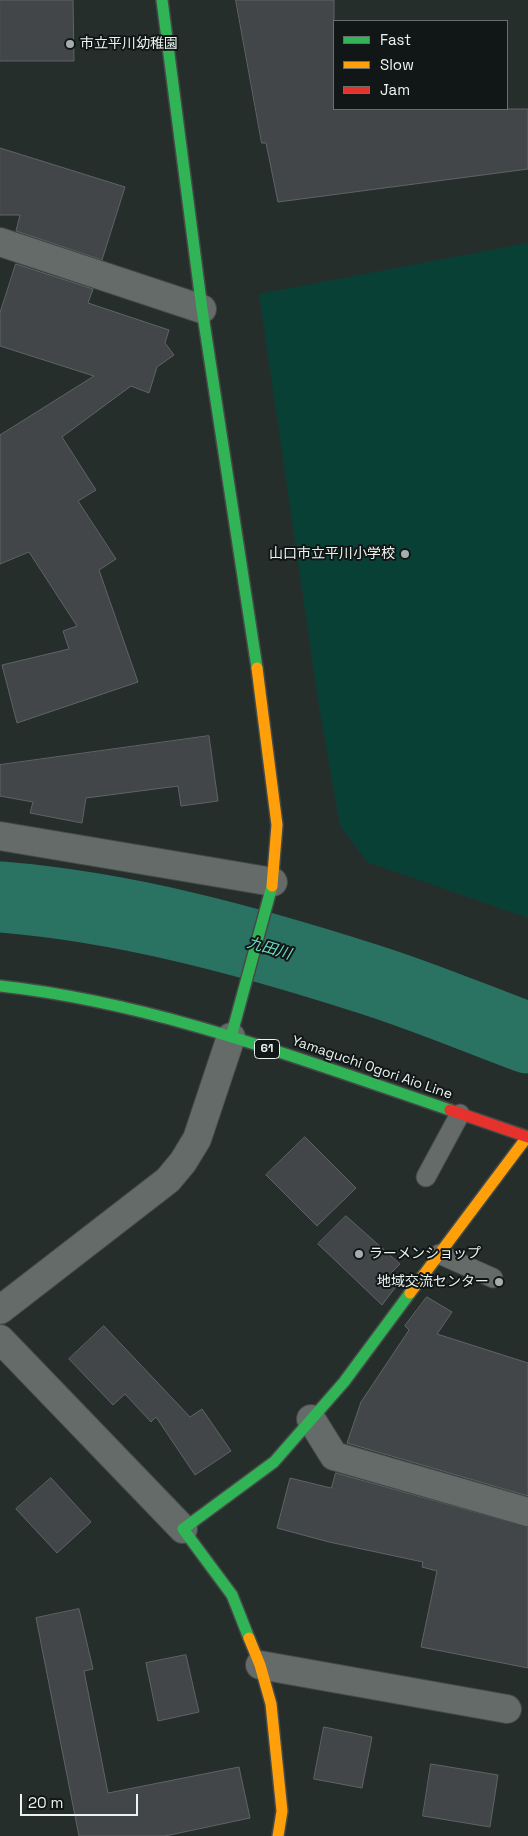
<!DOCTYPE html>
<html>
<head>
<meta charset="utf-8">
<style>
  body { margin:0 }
  #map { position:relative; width:528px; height:1836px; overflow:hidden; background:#262e2c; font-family:"Space Grotesk",sans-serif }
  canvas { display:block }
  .legend { position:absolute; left:333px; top:20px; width:175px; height:90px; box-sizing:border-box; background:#111716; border:1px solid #686f6d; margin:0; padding:6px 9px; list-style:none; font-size:15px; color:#eaf3f0 }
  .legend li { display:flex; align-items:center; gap:10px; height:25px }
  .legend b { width:25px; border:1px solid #686f6d }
  .scale { position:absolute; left:20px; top:1794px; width:118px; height:22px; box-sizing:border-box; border:2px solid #eaf3f0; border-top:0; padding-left:6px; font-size:15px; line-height:18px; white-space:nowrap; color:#eaf3f0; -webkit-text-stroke:4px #111716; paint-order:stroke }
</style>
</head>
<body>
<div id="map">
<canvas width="528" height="1836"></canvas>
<ul class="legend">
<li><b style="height:6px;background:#30b455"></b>Fast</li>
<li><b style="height:6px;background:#ff9f0a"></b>Slow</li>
<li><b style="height:6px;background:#e5322d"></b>Jam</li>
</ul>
<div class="scale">20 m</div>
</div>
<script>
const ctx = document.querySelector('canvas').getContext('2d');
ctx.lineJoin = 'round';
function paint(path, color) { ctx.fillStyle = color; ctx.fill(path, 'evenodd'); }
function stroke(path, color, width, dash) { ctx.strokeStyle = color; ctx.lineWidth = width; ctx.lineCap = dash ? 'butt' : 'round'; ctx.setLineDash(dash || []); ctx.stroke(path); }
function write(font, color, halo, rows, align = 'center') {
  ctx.font = font + ' "Space Grotesk","Noto Sans JP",sans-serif'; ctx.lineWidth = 4; ctx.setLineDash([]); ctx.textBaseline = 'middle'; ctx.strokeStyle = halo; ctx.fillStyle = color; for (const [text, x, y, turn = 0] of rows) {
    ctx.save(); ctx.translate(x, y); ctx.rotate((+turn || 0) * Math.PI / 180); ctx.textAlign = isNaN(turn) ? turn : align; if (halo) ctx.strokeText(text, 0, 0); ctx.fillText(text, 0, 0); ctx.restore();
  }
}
const green = new Path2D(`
  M528 243V918L367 862 340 825 319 706 259 294Z`);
const river = new Path2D(`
  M0 897C124 907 246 940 365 978 420 995 474 1018 528 1038`);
const building = new Path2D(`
  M0 0H73L74 61H0Z
  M236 0H334V109H528V169L278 202 266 143H262Z
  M0 148 125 187 102 260 16 231 20 215H0Z
  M16 264 93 289 88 303 169 330 165 343 174 355 157 367 149 393 131 386 62 437 96 490 78 501 116 559 99 570 138 682 17 723 2 665 69 649 63 631 77 626 29 552 0 564V435L94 376 0 346V313Z
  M209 736 218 801 181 806 178 786 86 798 82 823 30 813 33 802 0 796V765Z
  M305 1137 356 1188 317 1226 266 1175Z
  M346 1216 400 1264 391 1273 401 1280 382 1305 318 1244Z
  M427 1297 452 1312 437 1334 528 1363V1496L347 1443 361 1402 409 1330 405 1326Z
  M104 1326 190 1417 202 1409 231 1451 195 1475 156 1417 151 1422 125 1394 113 1405 69 1359Z
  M336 1473 528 1527V1668L421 1647 437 1571 422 1567 423 1562 329 1542 277 1528 290 1478 331 1488Z
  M51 1478 91 1522 57 1553 16 1509Z
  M79 1609 93 1669 84 1671 108 1793 239 1767 250 1818 165 1836H79L36 1618Z
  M186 1655 199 1712 158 1721 146 1663Z
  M324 1727 372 1737 362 1788 314 1779Z
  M431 1764 498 1775 490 1827 423 1816Z`);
const lane = new Path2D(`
  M426 1177 460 1114
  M439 1254 493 1278`);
const street = new Path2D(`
  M0 242 202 309
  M0 836 273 882
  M0 1310 168 1180 183 1162 197 1139 231 1037
  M0 1339 183 1529
  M311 1419 334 1456 528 1512
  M260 1665 507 1709`);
const fast = new Path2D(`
  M162 0 202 309 257 668
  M0 986C155 1003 303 1060 450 1110
  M231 1037 272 886
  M249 1638 232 1595 183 1529 274 1462 344 1382 410 1293`);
const slow = new Path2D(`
  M257 668 277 825 272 886
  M410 1293 527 1137
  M249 1638 260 1665 271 1704 282 1811 278 1836`);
const jam = new Path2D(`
  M450 1110 528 1137`);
const markers = [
  [70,44,5,"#a5aeab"],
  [405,554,5,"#a5aeab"],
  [359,1254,5,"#a5aeab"],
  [499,1282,5,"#a5aeab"]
];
const shields = [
  [267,1049,25]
];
const shieldNames = [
  ["61",267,1049]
];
const poiNames = [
  ["市立平川幼稚園",80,44],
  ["山口市立平川小学校",395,554,"right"],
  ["ラーメンショップ",369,1254],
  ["地域交流センター",489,1282,"right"]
];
const streetNames = [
  ["Yamaguchi Ogori Aio Line",372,1068,19]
];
const waterNames = [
  ["九田川",269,949,16]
];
paint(green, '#094036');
stroke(river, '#2a7363', 71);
paint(building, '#434648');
stroke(building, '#606365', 1);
stroke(lane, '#444a48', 21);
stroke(street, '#444a48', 30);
stroke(fast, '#444a48', 14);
stroke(slow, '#444a48', 14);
stroke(jam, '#444a48', 14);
stroke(lane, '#656b69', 19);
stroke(street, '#656b69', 28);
stroke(fast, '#30b455', 11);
stroke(slow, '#ff9f0a', 11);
stroke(jam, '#e5322d', 11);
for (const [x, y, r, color] of markers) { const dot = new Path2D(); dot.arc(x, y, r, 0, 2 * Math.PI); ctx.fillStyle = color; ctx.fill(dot); stroke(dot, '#111716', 2); }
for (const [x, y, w] of shields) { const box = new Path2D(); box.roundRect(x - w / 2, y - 9.5, w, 19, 4); ctx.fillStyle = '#111716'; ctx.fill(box); stroke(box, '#eaf3f0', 1); }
write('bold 12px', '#eaf3f0', null, shieldNames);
write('14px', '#eaf3f0', '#111716', poiNames, 'left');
write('14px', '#eaf3f0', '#111716', streetNames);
write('italic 15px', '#6bdec2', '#111716', waterNames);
</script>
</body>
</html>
